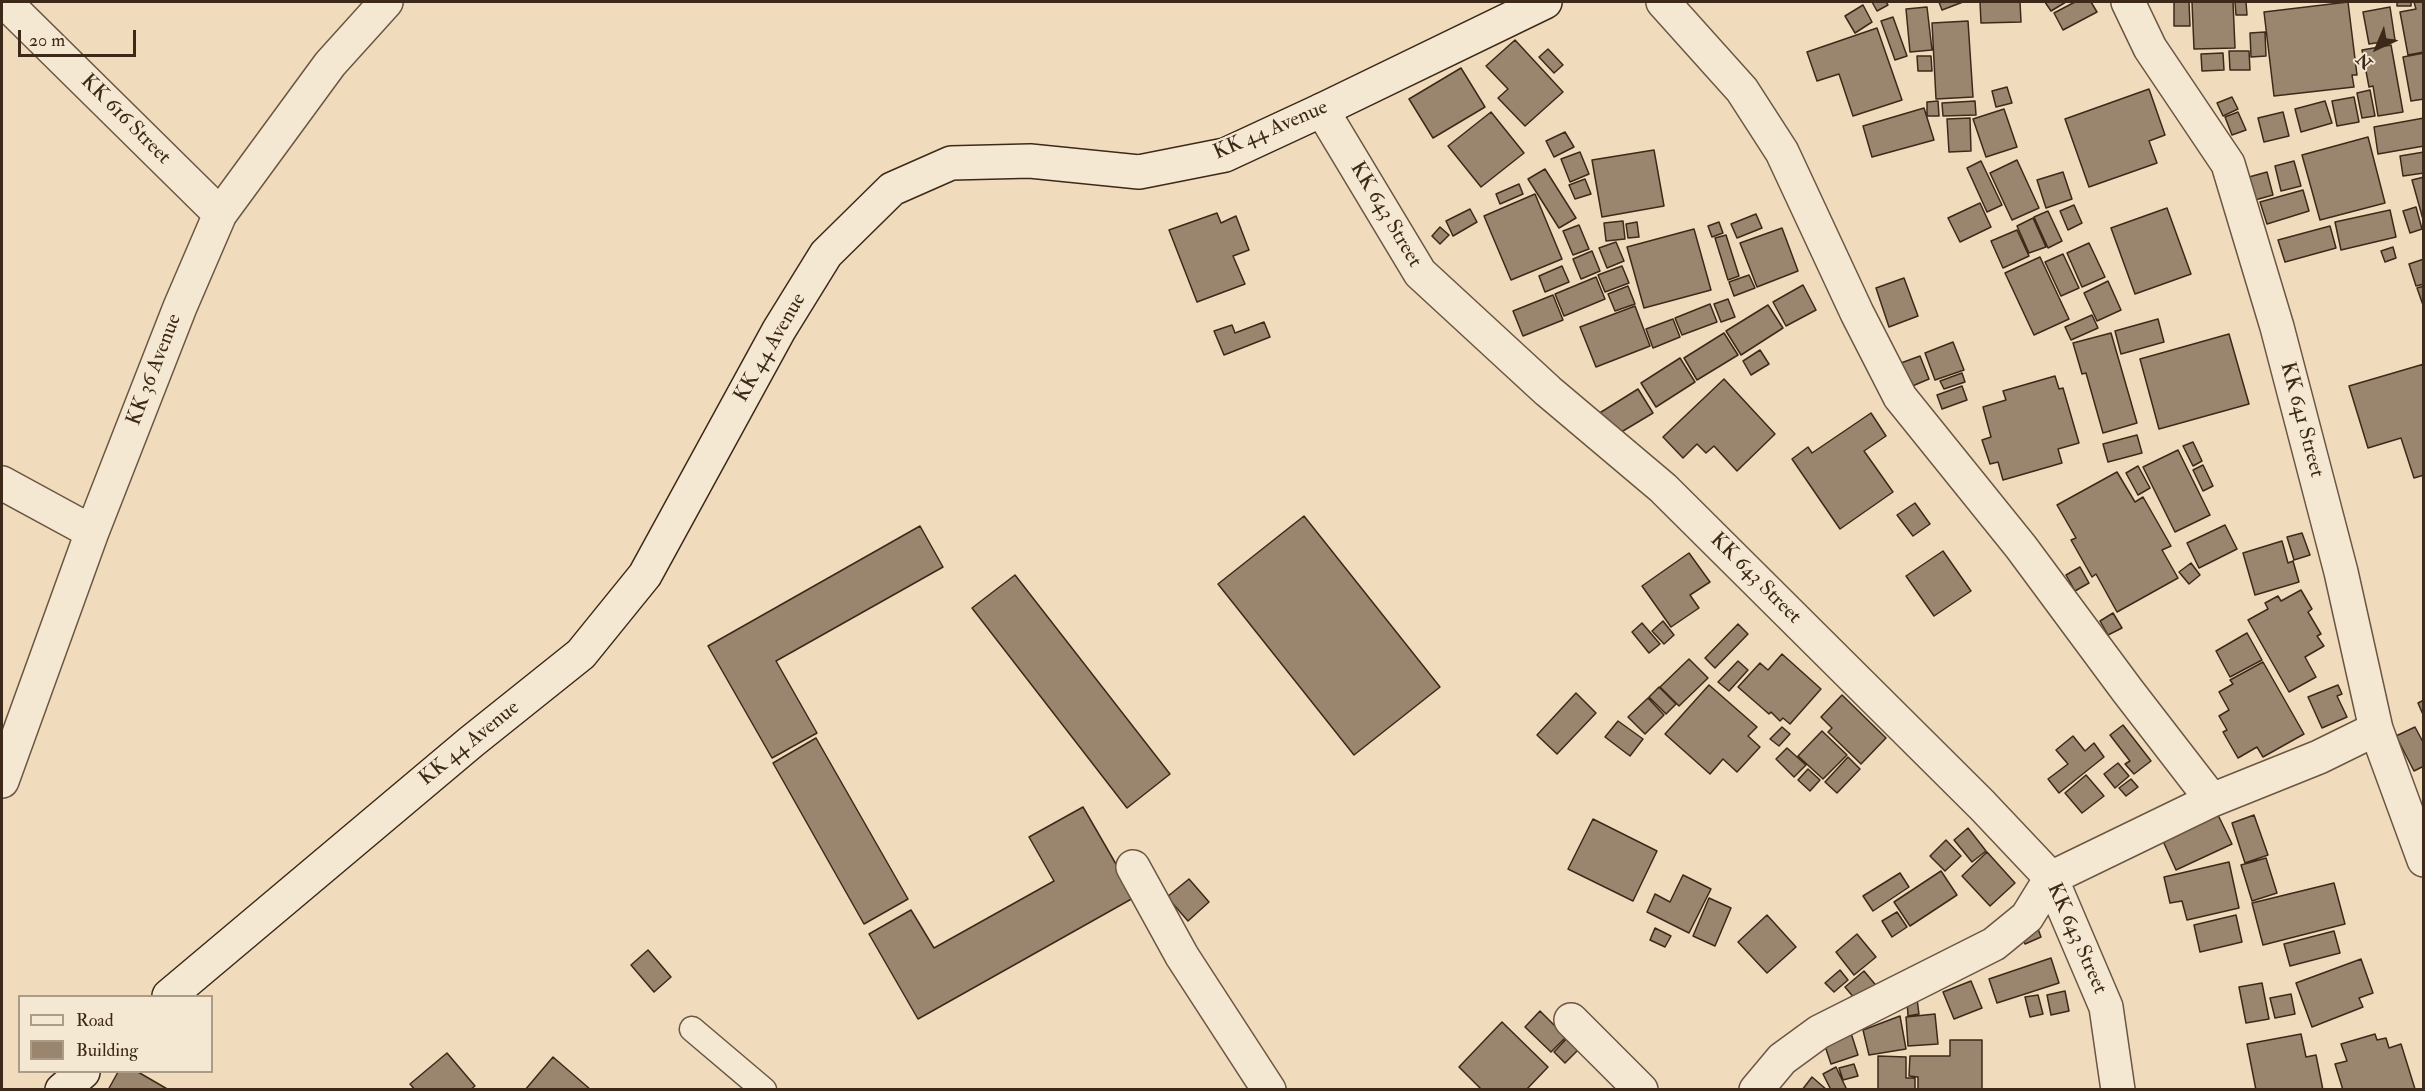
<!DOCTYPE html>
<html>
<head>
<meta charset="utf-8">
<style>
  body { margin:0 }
  #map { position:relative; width:2425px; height:1091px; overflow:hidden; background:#f0dcbc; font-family:"IM FELL Double Pica",serif }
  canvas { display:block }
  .frame { position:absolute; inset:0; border:3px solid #3d2919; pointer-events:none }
  .legend { position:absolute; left:18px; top:995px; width:195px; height:78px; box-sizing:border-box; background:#f5e8d3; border:2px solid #ab9c89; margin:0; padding:8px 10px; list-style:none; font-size:18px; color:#3d2919 }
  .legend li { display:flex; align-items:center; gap:12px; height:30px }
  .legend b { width:30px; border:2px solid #ab9c89 }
  .north { position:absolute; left:2347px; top:18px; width:60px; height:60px; -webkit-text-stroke:4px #f5e8d3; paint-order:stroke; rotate:224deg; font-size:16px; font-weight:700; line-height:24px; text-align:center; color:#3d2919 }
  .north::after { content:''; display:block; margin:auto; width:21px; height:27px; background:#3d2919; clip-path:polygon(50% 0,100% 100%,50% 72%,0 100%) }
  .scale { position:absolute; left:18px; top:30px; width:118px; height:27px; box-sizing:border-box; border:3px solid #3d2919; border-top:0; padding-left:8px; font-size:18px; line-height:21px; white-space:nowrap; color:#3d2919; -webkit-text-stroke:4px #f5e8d3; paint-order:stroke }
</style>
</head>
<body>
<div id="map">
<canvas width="2425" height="1091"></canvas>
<div class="frame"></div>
<ul class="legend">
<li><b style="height:8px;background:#f5e8d3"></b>Road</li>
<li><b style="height:16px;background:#9a866e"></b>Building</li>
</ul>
<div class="north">N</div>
<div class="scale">20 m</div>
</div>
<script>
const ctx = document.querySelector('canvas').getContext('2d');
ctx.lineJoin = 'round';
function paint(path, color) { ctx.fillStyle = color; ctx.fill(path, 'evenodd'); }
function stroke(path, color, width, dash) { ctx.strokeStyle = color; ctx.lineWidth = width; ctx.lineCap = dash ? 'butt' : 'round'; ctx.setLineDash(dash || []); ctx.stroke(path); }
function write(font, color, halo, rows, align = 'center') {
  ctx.font = font + ' "IM FELL Double Pica",serif'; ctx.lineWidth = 4.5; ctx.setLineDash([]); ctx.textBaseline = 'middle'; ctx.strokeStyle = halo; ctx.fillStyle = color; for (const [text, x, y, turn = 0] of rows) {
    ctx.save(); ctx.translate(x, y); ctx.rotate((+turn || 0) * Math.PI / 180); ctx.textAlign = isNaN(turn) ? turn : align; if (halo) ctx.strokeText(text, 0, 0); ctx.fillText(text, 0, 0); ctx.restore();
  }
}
const building = new Path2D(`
  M1872 2H1886L1888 5 1877 11Z
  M1939 2H1963L1942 10Z
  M1980 2H2020L2021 22 1981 23Z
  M2045 2H2066L2051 11Z
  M2075 2H2091L2097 12 2063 30 2054 13Z
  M2174 2H2189L2190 26H2174Z
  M2192 2H2233L2235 48 2194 49Z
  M2235 2H2246L2247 15H2236Z
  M2348 2 2357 75H2352L2354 87 2274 96 2264 12Z
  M2397 2H2411V6H2397Z
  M2414 2H2424V52L2408 55 2400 12 2416 9Z
  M1863 5 1872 22 1855 33 1845 16Z
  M1927 7 1932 50 1910 52 1906 9Z
  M2390 7 2395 40 2369 44 2363 12Z
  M1893 17 1907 56 1895 60 1881 21Z
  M1968 21 1973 97 1936 99 1932 23Z
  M1877 28 1902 100 1853 116 1839 74 1817 81 1807 52Z
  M2265 32 2266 56 2251 57 2250 33Z
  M1515 40 1563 92 1525 126 1498 98 1508 89 1486 66Z
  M2391 45 2403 112 2378 116 2373 86 2369 87 2362 50Z
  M1548 49 1563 65 1554 73 1539 57Z
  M2229 51H2249L2250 70H2230Z
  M2223 53 2224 70 2202 71 2201 54Z
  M2424 53V99L2411 101 2403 57Z
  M1917 56H1931L1932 71H1918Z
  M1461 68 1485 107 1433 138 1409 99Z
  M2007 87 2012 103 1996 107 1992 91Z
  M2149 89 2165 135 2149 141 2157 163 2089 187 2065 119Z
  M2370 90 2375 116 2362 118 2357 93Z
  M2232 97 2238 109 2223 116 2217 103Z
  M2354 97 2359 122 2337 126 2332 101Z
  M1938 101 1939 116H1927V102Z
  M1975 101 1976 115 1943 116 1942 103Z
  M2325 101 2332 123 2301 132 2295 109Z
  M1924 108 1934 140 1872 157 1863 126Z
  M2004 109 2017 147 1986 157 1973 119Z
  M1491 112 1524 153 1481 187 1448 146Z
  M2238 112 2246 130 2232 135 2225 117Z
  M2283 112 2289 136 2264 142 2258 118Z
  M1970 118 1971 151 1949 152 1947 119Z
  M2424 118V146L2378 154 2374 127Z
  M1565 132 1574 147 1554 157 1546 141Z
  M2368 137 2385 203 2320 220 2302 155Z
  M1654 150 1664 206 1602 217 1592 160Z
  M1580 152 1589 174 1570 182 1561 159Z
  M2424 152V173L2403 176 2400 156Z
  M2017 160 2039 208 2012 220 1990 173Z
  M1981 161 2002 205 1987 212 1967 168Z
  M2294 161 2301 186 2281 191 2275 166Z
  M1545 169 1576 218 1559 228 1528 179Z
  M2063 172 2072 199 2046 208 2037 180Z
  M2267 172 2273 195 2255 200 2249 177Z
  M2424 177V223L2412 180Z
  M1585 179 1591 194 1575 199 1569 185Z
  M1519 184 1523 194 1500 204 1496 194Z
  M2303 190 2309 211 2267 224 2260 202Z
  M1535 194 1562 259 1511 280 1484 216Z
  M1980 203 1991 227 1960 242 1948 218Z
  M2074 205 2082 223 2068 230 2060 211Z
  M2416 207 2422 229 2410 233 2403 211Z
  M2167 208 2191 274 2135 294 2111 228Z
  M1470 209 1477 222 1453 236 1446 221Z
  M2390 210 2396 237 2341 250 2335 222Z
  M2048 211 2062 241 2048 248 2034 217Z
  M1217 213 1221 223 1236 216 1249 250 1233 256 1245 284 1197 302 1169 230Z
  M1756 214 1762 228 1737 238 1731 224Z
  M2033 218 2046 247 2029 253 2017 226Z
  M1623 221 1625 239 1606 241 1604 223Z
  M1637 222 1639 237 1628 238 1626 224Z
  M1719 222 1723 233 1712 237 1708 226Z
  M1579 225 1589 249 1573 255 1563 231Z
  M2330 226 2336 248 2285 262 2278 240Z
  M1440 227 1449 235 1440 244 1432 236Z
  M1782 228 1798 271 1757 287 1740 243Z
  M1694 229 1711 290 1644 308 1627 247Z
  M2017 230 2029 256 2003 268 1991 241Z
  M1726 235 1739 276 1728 280 1715 238Z
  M1616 242 1624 261 1607 268 1599 248Z
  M2089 243 2105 277 2082 287 2067 253Z
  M2393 247 2396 258 2385 262 2381 251Z
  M1592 251 1600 271 1581 279 1573 259Z
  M2063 254 2079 288 2061 296 2045 262Z
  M2040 257 2069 319 2034 335 2005 273Z
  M2424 259V284L2416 286 2409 264Z
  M1562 266 1569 282 1545 292 1539 276Z
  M1622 266 1629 283 1605 292 1598 275Z
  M1749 275 1755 288 1734 296 1729 282Z
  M1596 277 1605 299 1564 316 1555 294Z
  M1904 278 1918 316 1889 327 1876 288Z
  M2108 281 2121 310 2097 321 2084 293Z
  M1803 285 1816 310 1786 326 1773 302Z
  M1628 286 1635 304 1615 311 1608 294Z
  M2424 286V308L2417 288Z
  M1553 295 1563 320 1523 336 1513 311Z
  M1728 299 1735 317 1721 322 1714 304Z
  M1710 304 1717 322 1682 335 1675 318Z
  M1768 305 1783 328 1741 355 1726 331Z
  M1635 306 1650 346 1596 367 1580 327Z
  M2092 315 2098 328 2071 340 2065 327Z
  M1673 319 1680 337 1653 348 1646 329Z
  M2158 319 2164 342 2121 354 2115 331Z
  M1264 322 1270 337 1224 355 1214 331 1232 325 1235 333Z
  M1724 333 1738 355 1697 380 1684 358Z
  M2111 333 2137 423 2103 433 2086 373 2082 374 2073 343Z
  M2229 334 2249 404 2159 429 2140 359Z
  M1953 342 1964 370 1935 380 1925 353Z
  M1760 350 1769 364 1751 375 1743 361Z
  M1920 356 1929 379 1910 387 1901 363Z
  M1680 358 1695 382 1656 407 1641 383Z
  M2424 364V475L2414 478 2401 438 2368 448 2349 386Z
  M1962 373 1965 382 1944 389 1940 381Z
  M2055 376 2059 389 2063 388 2079 443 2058 449 2062 463 2003 480 1998 462 1990 464 1982 440 1991 437 1983 407 2006 400 2003 391Z
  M1724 379 1775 434 1737 471 1714 446 1706 453 1697 444 1683 458 1663 437Z
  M1962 386 1967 400 1942 409 1937 395Z
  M1638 389 1653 413 1613 437 1598 414Z
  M1871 413 1886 436 1864 451 1893 492 1840 529 1792 459 1808 447 1812 453Z
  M2137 435 2142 453 2108 462 2103 444Z
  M2193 442 2202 461 2193 466 2183 446Z
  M2178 450 2210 515 2175 532 2143 467Z
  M2203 465 2213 486 2203 491 2193 470Z
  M2138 466 2150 488 2138 495 2126 473Z
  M2117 472 2135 502 2143 497 2171 546 2162 550 2178 578 2117 612 2096 574 2092 577 2071 540 2076 538 2057 505Z
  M1915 503 1930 524 1913 536 1897 515Z
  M1304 516 1440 687 1354 755 1218 584Z
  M2225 525 2237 549 2199 568 2187 543Z
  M920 526 943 567 776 661 817 733 772 758 708 646Z
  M2302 533 2310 555 2294 560 2287 537Z
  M2282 541 2288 563 2293 561 2299 582 2255 595 2243 553Z
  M1943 551 1971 591 1934 616 1906 576Z
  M1689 553 1710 582 1690 595 1699 608 1671 627 1642 586Z
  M2191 563 2200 575 2189 584 2179 572Z
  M2080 567 2089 583 2075 591 2066 575Z
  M1015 575 1170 774 1127 808 972 608Z
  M2301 590 2312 609 2308 612 2321 634 2317 636 2324 646 2305 657 2316 677 2289 692 2248 620 2268 609 2265 603 2278 596 2281 601Z
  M2113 613 2122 628 2108 635 2100 621Z
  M1663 621 1674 635 1664 644 1652 631Z
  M1642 623 1660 644 1649 653 1632 632Z
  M1738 624 1748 634 1715 668 1705 658Z
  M2247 633 2262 660 2230 677 2216 651Z
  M1782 654 1821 689 1790 724 1783 718 1780 721 1771 712 1769 714 1738 687 1760 663 1768 670Z
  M1689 659 1708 678 1679 706 1660 687Z
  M1738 661 1748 670 1729 691 1718 682Z
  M2263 662 2304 734 2263 757 2257 747 2238 758 2223 732 2227 730 2219 716 2229 710 2219 692 2233 684 2230 680Z
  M1709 685 1757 727 1748 736 1760 747 1737 772 1723 759 1710 774 1665 734Z
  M2338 685 2342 694 2337 696 2347 717 2322 728 2308 697Z
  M1659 687 1676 704 1666 714 1649 697Z
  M1576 693 1596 713 1557 754 1537 735Z
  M1842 695 1886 738 1861 764 1828 732 1832 728 1821 717Z
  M1648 698 1664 715 1645 734 1628 717Z
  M2424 700V717L2418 703Z
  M1618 721 1643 739 1630 756 1605 737Z
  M2123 725 2151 761 2134 774 2125 764 2130 761 2110 735Z
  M1782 727 1790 734 1779 746 1770 739Z
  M2415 727 2424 744V766L2414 771 2396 736Z
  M1822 731 1847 755 1823 779 1798 756Z
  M2073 736 2085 751 2094 743 2104 757 2059 793 2048 779 2068 764 2056 750Z
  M816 738 908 899 864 924 773 763Z
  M1787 748 1806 765 1794 777 1776 759Z
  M1848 757 1860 769 1837 793 1825 782Z
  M2118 763 2129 776 2115 788 2104 774Z
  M1808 769 1820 780 1810 791 1798 780Z
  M2086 775 2104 796 2082 813 2065 793Z
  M2131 779 2138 787 2126 796 2119 788Z
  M1083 807 1135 897 918 1019 869 934 911 910 934 948 1054 881 1029 837Z
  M2218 815 2232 844 2176 870 2163 841Z
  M2254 815 2268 855 2245 863 2232 823Z
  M1593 819 1657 851 1633 901 1568 869Z
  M1968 828 1986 851 1972 862 1954 840Z
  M1946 840 1961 856 1945 871 1930 856Z
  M1987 852 2015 883 1990 906 1962 876Z
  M2266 858 2277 893 2252 901 2241 865Z
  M2229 862 2239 908 2187 920 2182 901 2170 903 2164 877Z
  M1941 871 1957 895 1910 926 1894 902Z
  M1900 873 1909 887 1873 911 1863 896Z
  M1683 875 1711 889 1689 933 1647 912 1655 894 1670 902Z
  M1189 879 1209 902 1188 921 1167 897Z
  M2334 883 2345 924 2263 945 2252 903Z
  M1709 898 1731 908 1715 946 1693 936Z
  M1897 912 1907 927 1892 937 1882 921Z
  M1767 915 1796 947 1767 973 1738 942Z
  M2236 915 2242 942 2200 952 2194 925Z
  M2037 926 2041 937 2025 944 2020 934Z
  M1655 928 1671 936 1665 947 1650 940Z
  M2334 931 2340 953 2290 966 2284 944Z
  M1857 934 1876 957 1854 975 1836 952Z
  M648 950 671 977 654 992 631 965Z
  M2051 958 2059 983 1997 1003 1989 979Z
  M2361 959 2373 993 2359 998 2363 1007 2312 1027 2296 983Z
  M1840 970 1848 980 1834 992 1825 983Z
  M1864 971 1879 989 1860 1005 1845 987Z
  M1971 981 1982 1008 1954 1019 1943 992Z
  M2262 983 2269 1019 2246 1023 2239 987Z
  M2065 991 2069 1011 2051 1015 2047 995Z
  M2291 994 2295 1014 2275 1018 2270 998Z
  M2038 995 2043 1014 2030 1017 2025 997Z
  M1917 999 1919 1014 1908 1016 1907 1000Z
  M1540 1011 1566 1037 1551 1052 1525 1027Z
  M1935 1014 1938 1044 1908 1046 1906 1017Z
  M1900 1016 1906 1049 1869 1055 1863 1030Z
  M1502 1022 1548 1067 1526 1090H1482L1459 1067Z
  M1851 1033 1858 1055 1831 1064 1824 1043Z
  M2301 1034 2306 1057 2316 1055 2323 1090H2256L2247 1044Z
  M2375 1034 2377 1040 2386 1038 2389 1048 2401 1044 2415 1089 2343 1090 2335 1064 2347 1061 2341 1044Z
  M1568 1037 1580 1048 1565 1063 1554 1052Z
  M1950 1040H1982V1090H1918V1077L1909 1076 1910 1056H1950Z
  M447 1053 475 1086 470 1090H415L410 1084Z
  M1878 1056 1906 1057V1078H1915V1090H1878Z
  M553 1057 591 1090H525Z
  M1854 1064 1858 1076 1843 1080 1839 1068Z
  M1836 1067 1847 1090H1831L1823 1074Z
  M118 1072H138L169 1090H108Z
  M1812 1077 1827 1090H1802Z`);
const lane = new Path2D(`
  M692 1029 764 1090`);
const street = new Path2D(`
  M5 2 220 214
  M1663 2 1742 90 1782 152 1857 313 1900 397 2021 547 2127 690 2212 800
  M2128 2 2150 48 2228 164 2277 327 2341 572 2376 729 2424 860
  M1322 110 1420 273 1548 391 1663 488 1982 805 2051 878 2106 1007 2118 1090
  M2 483 92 532
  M2 781 92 532 180 307 220 214 330 64 386 2
  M1133 867 1182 956 1269 1090
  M1571 1020 1641 1090
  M1756 1090 1782 1059 1819 1032 1994 944 2027 917 2051 878 2212 800 2319 757 2376 729`);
const secondary = new Path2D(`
  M169 996 471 742 581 654 645 575 779 330 826 254 892 189 951 163 1030 161 1139 172 1225 155 1322 110 1545 2
  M62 1090 83 1072`);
const streetNames = [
  ["KK 616 Street",125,120,45],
  ["KK 44 Avenue",1271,131,-23],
  ["KK 643 Street",1385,215,59],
  ["KK 44 Avenue",771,348,-60],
  ["KK 36 Avenue",155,370,-69],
  ["KK 641 Street",2301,420,75],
  ["KK 643 Street",1755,579,45],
  ["KK 44 Avenue",470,744,-39],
  ["KK 643 Street",2076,939,66]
];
paint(building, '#9a866e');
stroke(building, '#3d2919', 1.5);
stroke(lane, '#6a5642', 27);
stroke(street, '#6a5642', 36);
stroke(secondary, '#3d2919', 36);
stroke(lane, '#f5e8d3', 24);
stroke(street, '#f5e8d3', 33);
stroke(secondary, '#f5e8d3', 33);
write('21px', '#3d2919', '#f5e8d3', streetNames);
</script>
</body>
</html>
